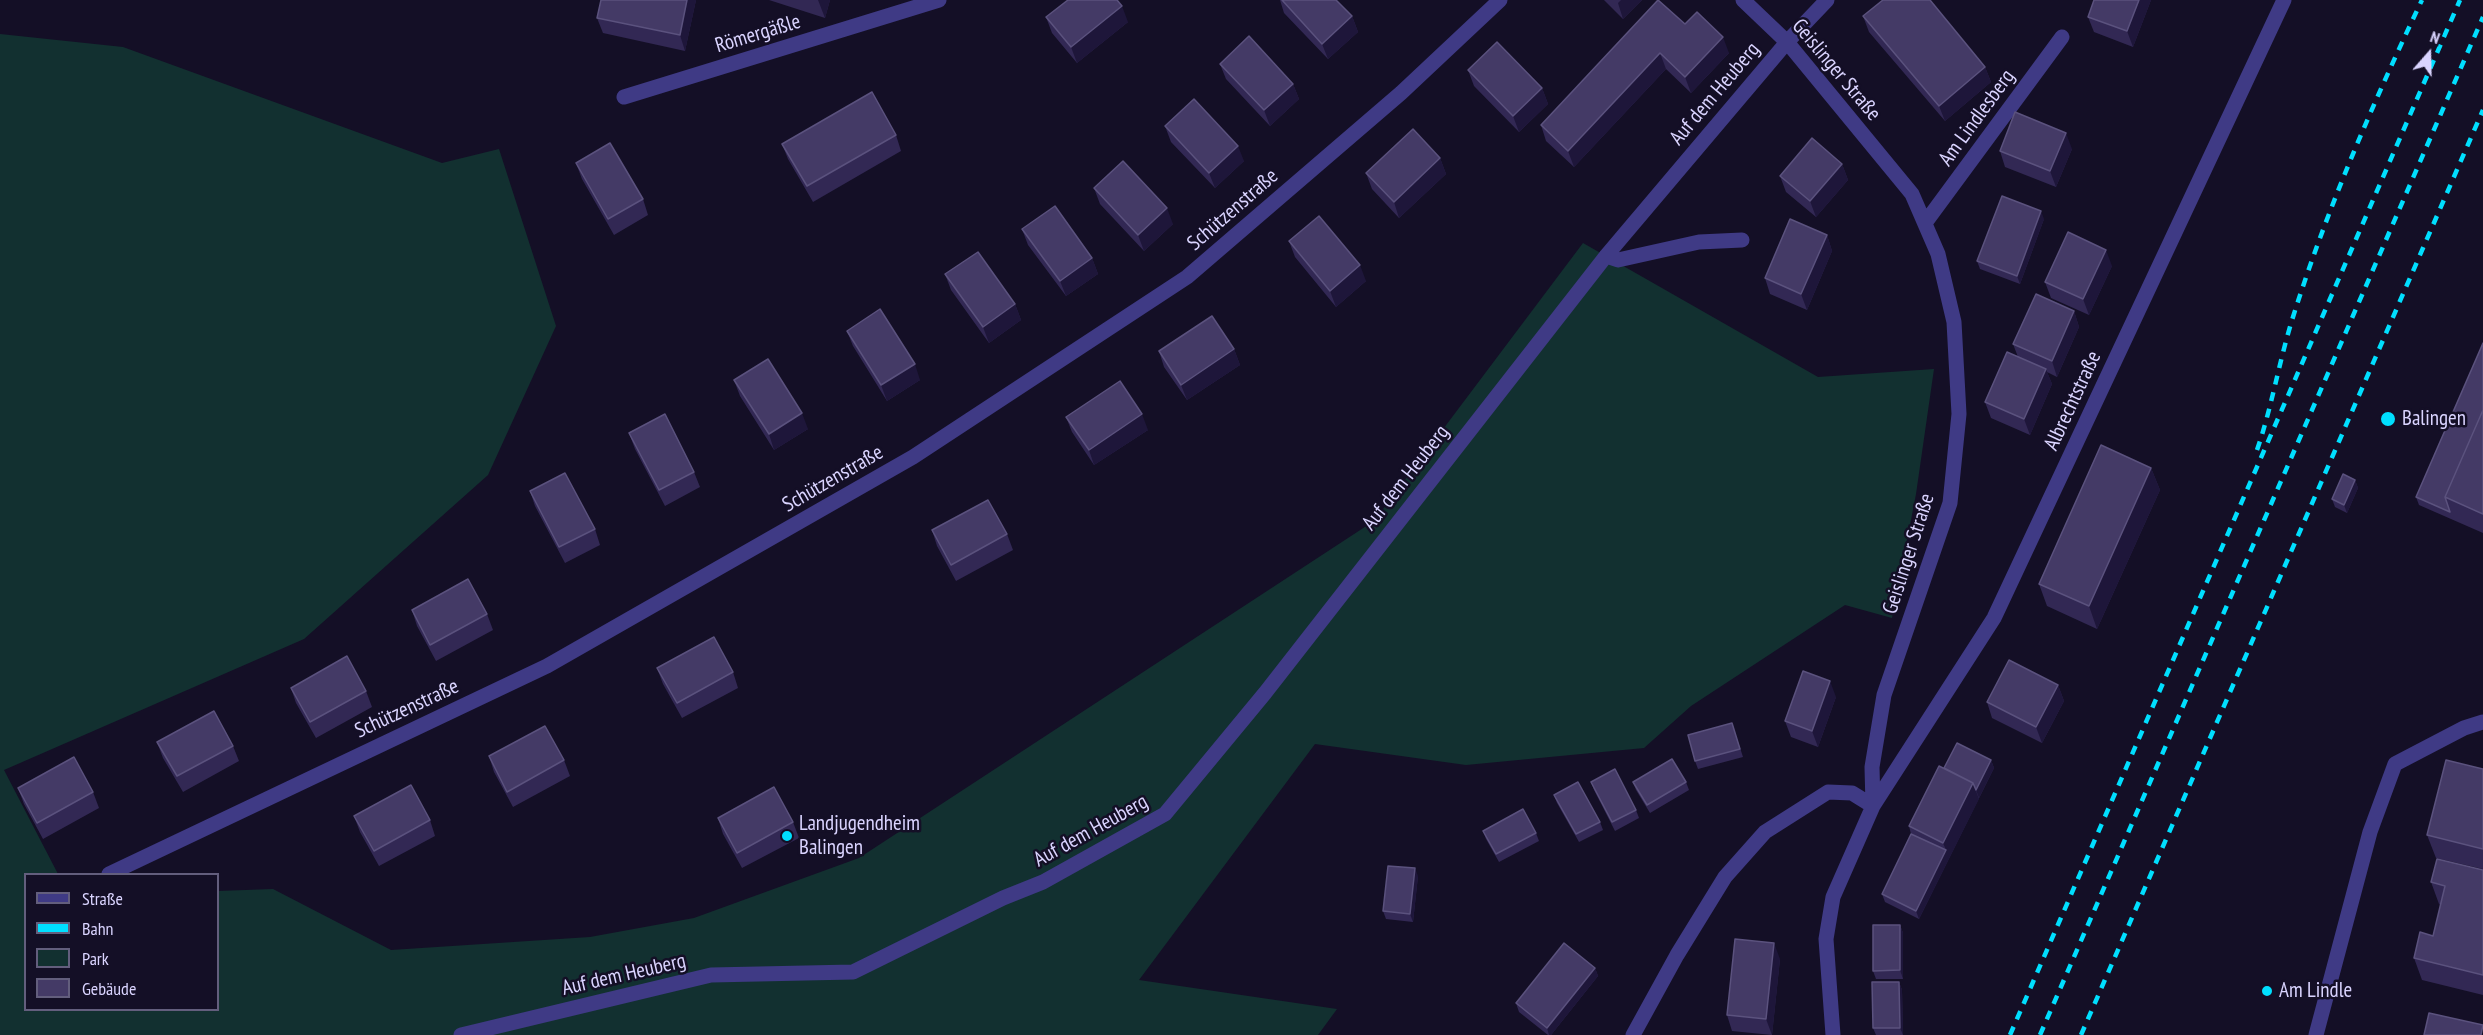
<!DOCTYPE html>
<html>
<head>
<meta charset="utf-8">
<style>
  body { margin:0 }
  #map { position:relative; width:2483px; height:1035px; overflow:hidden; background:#140f26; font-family:"PT Sans Narrow",sans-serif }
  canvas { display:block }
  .legend { position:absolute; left:24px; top:873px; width:195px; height:138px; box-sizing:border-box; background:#140f26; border:2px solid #635e7d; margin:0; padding:8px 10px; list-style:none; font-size:18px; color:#dad4ff }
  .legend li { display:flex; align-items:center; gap:12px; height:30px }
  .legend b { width:30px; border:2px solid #635e7d }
  .north { position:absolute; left:2399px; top:24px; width:60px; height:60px; -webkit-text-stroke:4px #140f26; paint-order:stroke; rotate:20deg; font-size:16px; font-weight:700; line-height:24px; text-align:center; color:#dad4ff }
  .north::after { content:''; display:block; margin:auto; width:21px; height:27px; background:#dad4ff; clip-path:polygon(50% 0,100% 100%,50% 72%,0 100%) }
</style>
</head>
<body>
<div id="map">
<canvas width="2483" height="1035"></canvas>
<ul class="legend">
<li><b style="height:8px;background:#3f3a85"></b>Straße</li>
<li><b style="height:8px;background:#00dfff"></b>Bahn</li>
<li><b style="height:16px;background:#123030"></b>Park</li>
<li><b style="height:16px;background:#443a66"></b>Gebäude</li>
</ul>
<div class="north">N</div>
</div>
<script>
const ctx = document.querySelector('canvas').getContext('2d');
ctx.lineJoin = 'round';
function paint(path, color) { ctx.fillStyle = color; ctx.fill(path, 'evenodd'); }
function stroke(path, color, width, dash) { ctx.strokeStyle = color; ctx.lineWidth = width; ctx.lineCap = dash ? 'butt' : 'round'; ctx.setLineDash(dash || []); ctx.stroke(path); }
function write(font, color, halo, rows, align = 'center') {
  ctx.font = font + ' "PT Sans Narrow",sans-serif'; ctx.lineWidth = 5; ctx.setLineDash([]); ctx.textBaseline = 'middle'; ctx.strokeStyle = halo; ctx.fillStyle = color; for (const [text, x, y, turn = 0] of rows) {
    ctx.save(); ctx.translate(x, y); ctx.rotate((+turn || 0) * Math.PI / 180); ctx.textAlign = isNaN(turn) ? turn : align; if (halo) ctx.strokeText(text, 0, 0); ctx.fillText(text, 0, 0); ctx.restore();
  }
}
const green = new Path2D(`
  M0 34 123 47 442 163 499 149 556 326 488 475 304 639 4 770 58 874H26V1010H218V891L273 889 391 950 590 937 694 918 859 858 1374 521 1583 243 1818 377 1934 369 1916 494 1892 618 1845 605 1691 706 1644 748 1466 765 1315 744 1139 980 1337 1009 1318 1035H0Z`);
const minor = new Path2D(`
  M1743 0 1787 42 1912 194 1938 254 1954 322 1959 414 1950 503 1884 695 1872 767 1873 806 1833 897 1826 939 1833 1035
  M624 97 939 0
  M1925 223 2062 37
  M1606 256 1618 260 1699 242 1742 240
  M1873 806 1994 618 2284 0
  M109 874 547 666 913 457 1187 277 1401 93 1500 0
  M461 1035 711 975 853 972 1003 898 1043 882 1165 814 1265 693 1606 256 1787 42 1827 0
  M1633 1035 1677 955 1725 877 1765 832 1828 792 1852 793 1873 806
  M2316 1035 2370 832 2395 764 2464 728 2483 722`);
const rail = new Path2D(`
  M2257 450C2272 407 2279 361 2293 317 2327 209 2373 103 2422 0
  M2010 1035 2460 0
  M2040 1035 2483 17
  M2081 1035 2483 110`);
const wall = new Path2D(`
  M601 0H696L685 51 603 33 597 18Z
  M769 0H830L825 18Z
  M1280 0H1336L1352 16 1358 32 1328 59 1284 13Z
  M1604 0H1642L1623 19Z
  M2094 0H2151L2133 47 2094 32 2088 17Z
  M1863 16 1985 67 1991 82 1945 121 1869 32Z
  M1046 17 1128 22 1077 63 1052 33Z
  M1685 24 1729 53 1691 93 1666 69 1574 167 1546 141 1541 125Z
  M1220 64 1293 84 1299 99 1270 126 1226 79Z
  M1468 70 1542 88 1548 104 1519 132 1474 86Z
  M1165 126 1244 161 1215 188 1171 142Z
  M896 135 901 151 813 202 788 159 782 144Z
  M2072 149 2056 187 2005 167 2000 151Z
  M1440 158 1446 174 1399 218 1372 189 1366 173Z
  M576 163 643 199 648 215 614 235 582 179Z
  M1842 164 1848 180 1816 217 1786 192 1780 176Z
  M1094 188 1173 224 1144 251 1100 204Z
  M2044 219 2020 284 1980 269 1977 261Z
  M1022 229 1092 258 1098 274 1066 296 1028 245Z
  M1827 235 1832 251 1807 310 1770 294 1765 278Z
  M1289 241 1366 281 1336 307 1295 257Z
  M2112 266 2089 315 2051 298 2045 282Z
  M945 274 1015 304 1021 320 989 343 951 290Z
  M2074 311 2079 327 2057 377 2047 372 2052 384 2030 435 1991 418 1985 402 2018 357 2013 344Z
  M847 331 920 380 887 401 853 346Z
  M2483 343V533L2419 505 2416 497Z
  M1234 349 1240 365 1187 400 1164 367 1159 351Z
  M734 380 808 429 774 450 740 396Z
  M1066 417 1148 430 1094 465 1072 432Z
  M629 433 694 472 700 487 665 506 635 449Z
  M2151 468 2160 490 2097 629 2047 606 2039 584Z
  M2355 480 2358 488 2347 513 2335 507 2332 499Z
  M530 491 595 529 600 545 565 563 535 506Z
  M932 530 1007 534 1013 550 956 581 937 546Z
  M412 610 487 614 493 630 436 661 417 626Z
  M657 668 733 672 738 688 682 718 663 684Z
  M2058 685 2064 701 2042 743 1992 718 1987 702Z
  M291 688 366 691 372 707 316 738 296 703Z
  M1836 697 1818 747 1791 737 1785 721Z
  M1732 723 1743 757 1698 769 1695 761Z
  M157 742 233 746 239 761 183 792 163 758Z
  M489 756 564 760 570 776 513 807 494 772Z
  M1991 760 1994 768 1919 919 1885 902 1882 894 1911 834 1909 826 1944 768Z
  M2483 769V869L2436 858 2427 835Z
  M1591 782 1636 810 1639 818 1615 831 1594 790Z
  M1633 782H1686L1689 790 1650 813 1636 790Z
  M18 788 93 792 99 808 43 839 24 804Z
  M1554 795 1600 822 1603 830 1579 842 1557 803Z
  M354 816 430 820 435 836 379 866 360 832Z
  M718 818 793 822 799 838 742 868 723 834Z
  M1483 831 1536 833 1539 841 1499 862 1486 839Z
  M2483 870V995L2422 980 2414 958 2433 936 2441 905 2439 904 2431 882Z
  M1418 876 1413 922 1386 919 1383 911Z
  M1900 925 1903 933V979H1876L1873 971Z
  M1780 959 1772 1035 1732 1031 1727 1015Z
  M1595 968 1598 976 1551 1035H1548L1519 1012 1516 1003Z
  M1899 982 1902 990 1903 1035H1876L1873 1028Z`);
const shadedWall = new Path2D(`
  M687 0H696L685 51 680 35Z
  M818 0H830L825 18Z
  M1621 0H1642L1623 19 1618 3Z
  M2139 0H2151L2133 47 2127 31Z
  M1122 6 1128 22 1077 63 1071 47Z
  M1352 16 1358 32 1328 59 1322 44Z
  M1723 37 1729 53 1691 93 1685 77Z
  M1660 53 1666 69 1574 167 1568 151Z
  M1985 67 1991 82 1945 121 1939 106Z
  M1293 84 1299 99 1270 126 1264 110Z
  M1542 88 1548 104 1519 132 1513 116Z
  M2066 133 2072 149 2056 187 2050 171Z
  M1238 146 1244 161 1215 188 1209 173Z
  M1440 158 1446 174 1399 218 1394 202Z
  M1842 164 1848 180 1816 217 1810 201Z
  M1167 208 1173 224 1144 251 1138 235Z
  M2041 211 2044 219 2020 284 2017 276Z
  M1827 235 1832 251 1807 310 1801 294Z
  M2106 250 2112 266 2089 315 2083 299Z
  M1092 258 1098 274 1066 296 1060 281Z
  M1360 265 1366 281 1336 307 1330 291Z
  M1015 304 1021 320 989 343 983 327Z
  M2074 311 2079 327 2057 377 2052 361Z
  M1234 349 1240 365 1187 400 1181 385Z
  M915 364 920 380 887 401 881 385Z
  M2046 369 2052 384 2030 435 2024 419Z
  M802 413 808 429 774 450 769 434Z
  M1142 414 1148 430 1094 465 1089 450Z
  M2151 468 2160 490 2097 629 2089 606Z
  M2355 480 2358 488 2347 513 2344 505Z
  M1830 681 1836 697 1818 747 1812 731Z
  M2058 685 2064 701 2042 743 2036 727Z
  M1991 760 1994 768 1979 798 1976 790Z
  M1973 783 1979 799 1919 919 1916 911 1946 850 1943 843Z
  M1415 868 1418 876 1413 922 1410 914Z
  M1900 925 1903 933V979L1900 970Z
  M1774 943 1780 959 1772 1035 1766 1019Z
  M1595 968 1598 976 1551 1035H1549L1547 1028Z
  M1899 982 1902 990 1903 1035 1900 1028Z`);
const building = new Path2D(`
  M601 0H687L680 35 597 18Z
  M1068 0H1117L1122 6 1071 47 1046 17Z
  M1282 0H1336L1352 16 1322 44Z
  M1658 0 1685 24 1697 12 1723 37 1685 77 1660 53 1568 151 1541 125Z
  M1883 0H1930L1985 67 1939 106 1863 16Z
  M2094 0H2139L2127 31 2088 17Z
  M1249 36 1293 84 1264 110 1220 64Z
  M1497 42 1542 88 1513 116 1468 70Z
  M872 92 896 135 807 186 782 144Z
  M1194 99 1238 146 1209 173 1165 126Z
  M2015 112 2066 133 2050 171 2000 151Z
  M1413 129 1440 158 1394 202 1366 173Z
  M1812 138 1842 164 1810 201 1780 176Z
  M610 143 643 199 608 219 576 163Z
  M1123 161 1167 208 1138 235 1094 188Z
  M2002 196 2041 211 2017 276 1977 261Z
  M1055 206 1092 258 1060 281 1022 229Z
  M1319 216 1360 265 1330 291 1289 241Z
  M1790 219 1827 235 1801 294 1765 278Z
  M2068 232 2106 250 2083 299 2045 282Z
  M978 252 1015 304 983 327 945 274Z
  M2036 294 2074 311 2052 361 2013 344Z
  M880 309 915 364 881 385 847 331Z
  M1212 316 1234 349 1181 385 1159 351Z
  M2483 343V410L2445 497 2450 512 2416 497Z
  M2007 352 2046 369 2024 419 1985 402Z
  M768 359 802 413 769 434 734 380Z
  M1120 381 1142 414 1089 450 1066 417Z
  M2483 410V514L2445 497Z
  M665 414 694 472 659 490 629 433Z
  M2101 445 2151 468 2089 606 2039 584Z
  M565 473 595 529 559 547 530 491Z
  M2343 474 2355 480 2344 505 2332 499Z
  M988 500 1007 534 951 565 932 530Z
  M468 579 487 614 430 645 412 610Z
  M714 637 733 672 677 703 657 668Z
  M347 656 366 691 310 722 291 688Z
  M2009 660 2058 685 2036 727 1987 702Z
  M1803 671 1830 681 1812 731 1785 721Z
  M214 711 233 746 177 776 157 742Z
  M1732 723 1740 749 1695 761 1688 735Z
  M545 726 564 760 507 792 489 756Z
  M1957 743 1991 760 1976 790 1973 783 1944 768Z
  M74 757 93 792 37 823 18 788Z
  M1672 759 1686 782 1647 805 1633 782Z
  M2446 760 2483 769V849L2427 835Z
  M1939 766 1973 783 1943 843 1909 826Z
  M1615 769 1636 810 1612 822 1591 782Z
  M1578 782 1600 822 1576 834 1554 795Z
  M411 785 430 820 374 851 354 816Z
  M774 787 793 822 737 853 718 818Z
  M1523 809 1536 833 1496 854 1483 831Z
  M1911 834 1946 850 1916 911 1882 894Z
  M2437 859 2483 870V975L2414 958 2420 932 2433 936 2445 886 2431 882Z
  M1388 866 1415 868 1410 914 1383 911Z
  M1873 925H1900V970L1873 971Z
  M1735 939 1774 943 1766 1019 1727 1015Z
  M1564 943 1595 968 1547 1028 1516 1003Z
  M1872 982H1899L1900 1028H1873Z
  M2429 1013 2483 1025 2481 1035H2424Z`);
const markers = [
  [2388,419,8,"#00dfff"],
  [787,836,6,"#00dfff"],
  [2267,991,6,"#00dfff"]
];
const streetNames = [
  ["Römergäßle",758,34,-17],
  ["Geislinger Straße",1836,70,50],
  ["Auf dem Heuberg",1715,94,-50],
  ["Am Lindlesberg",1977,118,-54],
  ["Schützenstraße",1233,210,-41],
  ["Albrechtstraße",2073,401,-65],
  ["Auf dem Heuberg",1406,478,-52],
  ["Schützenstraße",833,479,-30],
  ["Geislinger Straße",1909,554,-72],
  ["Schützenstraße",407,709,-25],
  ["Auf dem Heuberg",1091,831,-29],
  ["Auf dem Heuberg",624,975,-13]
];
const poiNames = [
  ["Balingen",2402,419],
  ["Landjugendheim",799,824],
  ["Balingen",799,848],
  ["Am Lindle",2279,991]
];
paint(green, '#123030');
stroke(minor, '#3f3a85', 15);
stroke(rail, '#00dfff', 4.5, [9, 8]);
paint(wall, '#322854');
paint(shadedWall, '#1e163a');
paint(building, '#443a66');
stroke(building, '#5b527e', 1.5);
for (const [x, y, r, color] of markers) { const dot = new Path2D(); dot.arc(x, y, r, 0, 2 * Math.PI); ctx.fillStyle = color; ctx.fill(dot); stroke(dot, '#140f26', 2); }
write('21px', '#dad4ff', '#140f26', streetNames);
write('21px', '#dad4ff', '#140f26', poiNames, 'left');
</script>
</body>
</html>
